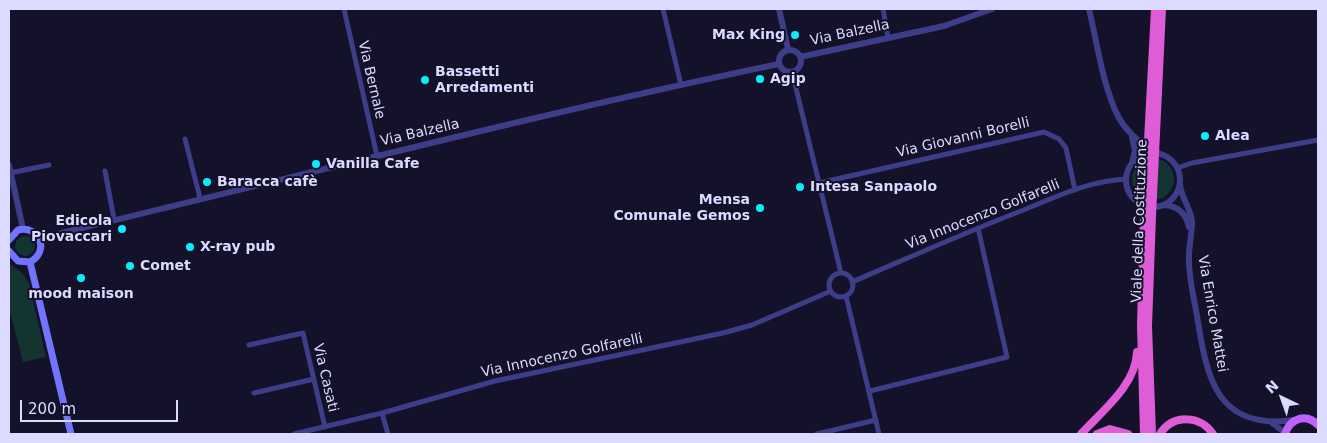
<!DOCTYPE html>
<html>
<head>
<meta charset="utf-8">
<style>
  body { margin:0 }
  #map { position:relative; width:1327px; height:443px; overflow:hidden; background:#14112a; font-family:"DejaVu Sans",sans-serif }
  canvas { display:block }
  .frame { position:absolute; inset:0; border:10px solid #dddaff; pointer-events:none }
  .north { position:absolute; left:1257px; top:373px; width:50px; height:50px; -webkit-text-stroke:4px #14112a; paint-order:stroke; rotate:318deg; font-size:14px; font-weight:700; line-height:20px; text-align:center; color:#dddaff }
  .north::after { content:''; display:block; margin:auto; width:18px; height:22px; background:#dddaff; clip-path:polygon(50% 0,100% 100%,50% 72%,0 100%) }
  .scale { position:absolute; left:20px; top:400px; width:158px; height:22px; box-sizing:border-box; border:2px solid #dddaff; border-top:0; padding-left:6px; font-size:15px; line-height:18px; white-space:nowrap; color:#dddaff; -webkit-text-stroke:4px #14112a; paint-order:stroke }
</style>
</head>
<body>
<div id="map">
<canvas width="1327" height="443"></canvas>
<div class="frame"></div>
<div class="north">N</div>
<div class="scale">200 m</div>
</div>
<script>
const ctx = document.querySelector('canvas').getContext('2d');
ctx.lineJoin = 'round';
function paint(path, color) { ctx.fillStyle = color; ctx.fill(path, 'evenodd'); }
function stroke(path, color, width, dash) { ctx.strokeStyle = color; ctx.lineWidth = width; ctx.lineCap = dash ? 'butt' : 'round'; ctx.setLineDash(dash || []); ctx.stroke(path); }
function write(font, color, halo, rows, align = 'center') {
  ctx.font = font + ' "DejaVu Sans",sans-serif'; ctx.lineWidth = 4; ctx.setLineDash([]); ctx.textBaseline = 'middle'; ctx.strokeStyle = halo; ctx.fillStyle = color; for (const [text, x, y, turn = 0] of rows) {
    ctx.save(); ctx.translate(x, y); ctx.rotate((+turn || 0) * Math.PI / 180); ctx.textAlign = isNaN(turn) ? turn : align; if (halo) ctx.strokeText(text, 0, 0); ctx.fillText(text, 0, 0); ctx.restore();
  }
}
const green = new Path2D(`
  M1132 179a21 21 0 1 1 42 0a21 21 0 1 1-42 0Z
  M15 246a10 10 0 1 1 20 0a10 10 0 1 1-20 0Z
  M9 263 22 273 29 283 46 357 23 362 9 308Z`);
const minor = new Path2D(`
  M344 9 377 156
  M663 9 681 85
  M883 9 888 38
  M792 72 841 273
  M185 139 200 198
  M1177 168 1192 163 1318 140
  M105 171 114 219
  M10 173 49 165
  M819 183 1044 132 1059 139 1066 148 1075 190
  M829 285a12 12 0 1 1 24 0a12 12 0 1 1-24 0Z
  M852 282C908 258 964 233 1021 211 1056 197 1088 181 1126 179
  M846 296 879 434
  M249 345 303 333 325 427
  M870 391 1007 357 978 228
  M254 393 314 379
  M382 413 388 434
  M294 434 382 413 495 381 723 333 752 325 831 291
  M817 434 876 420`);
const tertiary = new Path2D(`
  M779 9 788 49
  M1089 9C1097 42 1103 88 1119 118 1126 131 1138 140 1149 149
  M779 61a11 11 0 1 1 22 0a11 11 0 1 1-22 0Z
  M800 57 944 26 992 9
  M1126 180a27 27 0 1 1 54 0a27 27 0 1 1-54 0Z
  M1132 163 1135 150 1132 137
  M9 165 23 229
  M1180 183C1180 197 1191 207 1192 222 1192 233 1189 245 1189 256 1188 276 1194 297 1197 316 1207 378 1216 431 1295 420
  M1164 205C1178 206 1186 213 1189 227
  M40 238C286 180 531 115 779 64
  M1271 422 1285 433`);
const secondary = new Path2D(`
  M9 240 18 230C40 225 50 251 30 262L18 261 9 251
  M30 262 71 434`);
const primary = new Path2D(`
  M1285 434C1290 418 1306 413 1318 425`);
const trunk = new Path2D(`
  M1152 216 1148 326 1152 434
  M1081 434C1102 411 1136 385 1137 352
  M1097 434 1110 429 1128 434
  M1144 434 1141 325 1144 216
  M1160 434C1173 414 1200 415 1213 434`);
const trunkBridge = new Path2D(`
  M1144 216 1155 9
  M1152 216 1162 9`);
const markers = [
  [795,35,5,"#08eefd"],
  [760,79,5,"#08eefd"],
  [425,80,5,"#08eefd"],
  [1205,136,5,"#08eefd"],
  [316,164,5,"#08eefd"],
  [207,182,5,"#08eefd"],
  [800,187,5,"#08eefd"],
  [760,208,5,"#08eefd"],
  [122,229,5,"#08eefd"],
  [190,247,5,"#08eefd"],
  [130,266,5,"#08eefd"],
  [81,278,5,"#08eefd"]
];
const streetNames = [
  ["Via Balzella",850,33,-12],
  ["Via Bernale",371,80,77],
  ["Via Balzella",420,133,-13],
  ["Via Giovanni Borelli",963,138,-13],
  ["Via Innocenzo Golfarelli",983,215,-22],
  ["Viale della Costituzione",1140,221,-88],
  ["Via Enrico Mattei",1212,314,80],
  ["Via Innocenzo Golfarelli",562,356,-12],
  ["Via Casati",325,378,77]
];
const poiNames = [
  ["Max King",785,35,"right"],
  ["Bassetti",435,72],
  ["Arredamenti",435,88],
  ["Agip",770,79],
  ["Alea",1215,136],
  ["Vanilla Cafe",326,164],
  ["Baracca cafè",217,182],
  ["Intesa Sanpaolo",810,187],
  ["Mensa",750,200,"right"],
  ["Comunale Gemos",750,216,"right"],
  ["Edicola",112,221,"right"],
  ["Piovaccari",112,237,"right"],
  ["X-ray pub",200,247],
  ["Comet",140,266],
  ["mood maison",81,294,"center"]
];
paint(green, '#143432');
stroke(minor, '#3d3d88', 5);
stroke(tertiary, '#3d3d88', 6);
stroke(secondary, '#7274fe', 7);
stroke(primary, '#be62fe', 8);
stroke(trunk, '#de5cd6', 8);
stroke(trunkBridge, '#de5cd6', 8);
for (const [x, y, r, color] of markers) { const dot = new Path2D(); dot.arc(x, y, r, 0, 2 * Math.PI); ctx.fillStyle = color; ctx.fill(dot); stroke(dot, '#14112a', 2); }
write('14px', '#dddaff', '#14112a', streetNames);
write('bold 14px', '#dddaff', '#14112a', poiNames, 'left');
</script>
</body>
</html>
